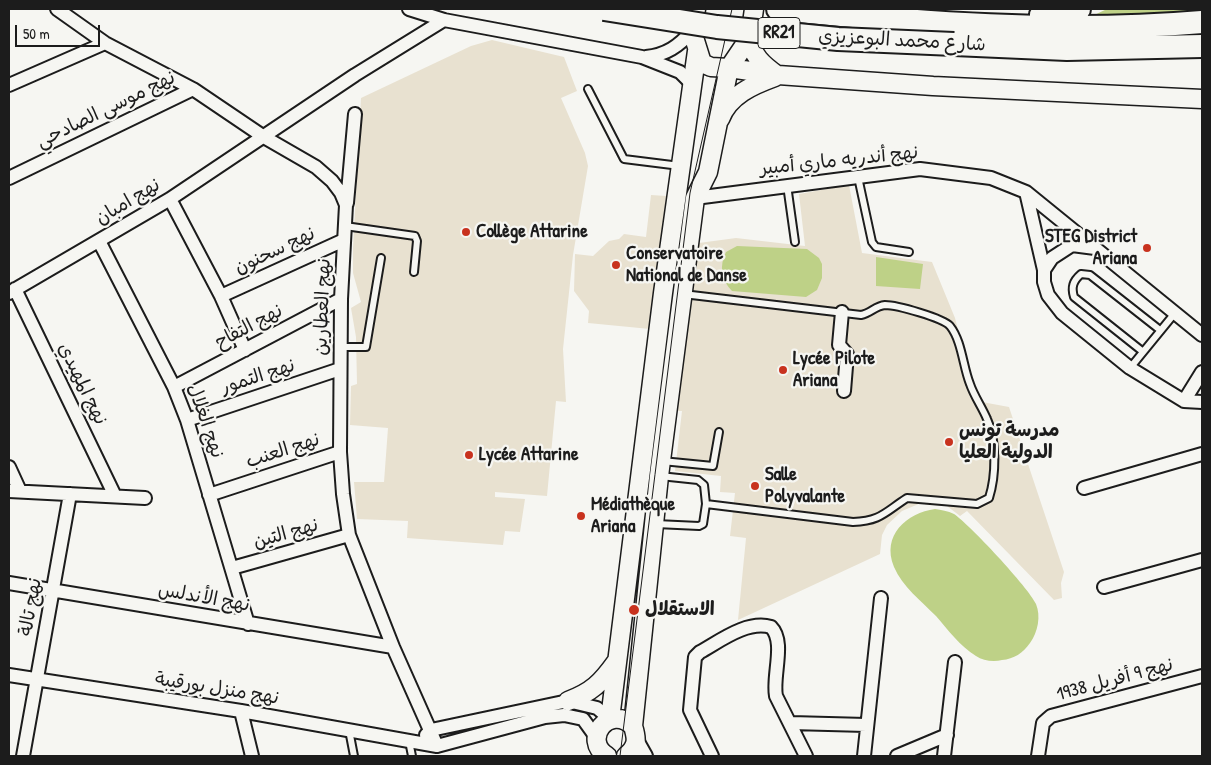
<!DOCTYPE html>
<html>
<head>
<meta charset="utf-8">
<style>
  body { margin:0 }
  #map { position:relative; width:1211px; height:765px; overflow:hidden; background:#f6f6f2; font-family:"Patrick Hand",sans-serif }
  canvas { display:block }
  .frame { position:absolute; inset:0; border:10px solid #1c1c1c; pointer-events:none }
  .scale { position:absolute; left:15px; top:25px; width:85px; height:22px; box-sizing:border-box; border:2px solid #1c1c1c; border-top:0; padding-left:6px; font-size:15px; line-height:18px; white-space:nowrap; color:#1c1c1c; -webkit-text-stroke:4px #f6f6f2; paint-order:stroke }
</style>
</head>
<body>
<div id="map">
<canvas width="1211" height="765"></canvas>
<div class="frame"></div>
<div class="scale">50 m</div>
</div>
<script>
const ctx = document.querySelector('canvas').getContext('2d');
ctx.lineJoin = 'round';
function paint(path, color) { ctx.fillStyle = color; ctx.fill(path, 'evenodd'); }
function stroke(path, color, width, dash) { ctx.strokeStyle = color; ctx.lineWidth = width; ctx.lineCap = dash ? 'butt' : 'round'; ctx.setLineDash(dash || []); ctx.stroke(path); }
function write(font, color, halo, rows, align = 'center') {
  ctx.font = font + ' "Patrick Hand","Playpen Sans Arabic",sans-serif'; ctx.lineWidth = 4.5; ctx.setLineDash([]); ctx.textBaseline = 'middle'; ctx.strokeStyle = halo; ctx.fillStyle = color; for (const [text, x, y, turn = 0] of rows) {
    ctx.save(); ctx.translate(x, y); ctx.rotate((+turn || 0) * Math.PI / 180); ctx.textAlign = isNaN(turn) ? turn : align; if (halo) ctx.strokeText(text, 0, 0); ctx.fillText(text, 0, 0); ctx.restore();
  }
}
const built = new Path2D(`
  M492 40 564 57 577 91 561 98 585 153 588 166 573 255 563 349 566 402 556 401 547 496 495 492V497L525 499 520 532 505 531 503 545 407 538 408 521 357 519 354 482H384L388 428 350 425 351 386 357 384 356 337 351 308 361 302 353 273V248L361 98 471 46Z
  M849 185 862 253 932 262 955 318 972 384 982 402 1009 407 1064 572 1061 583 1062 598 1054 600 967 511 960 516 947 506 921 503 902 511 887 525 882 535 880 554 738 620 746 538 730 536 735 493 720 492 721 476 675 471 682 411H677L699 243 736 238 805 246 799 194Z
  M651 195 666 196 650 329 588 323 589 311 574 291 575 254 593 256 609 241 619 239 624 234 646 237Z`);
const green = new Path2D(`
  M1107 9H1202V13L1088 18Z
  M737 246 807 249 819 258 822 264V278L817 290 806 297 732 291C721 280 719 266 726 252Z
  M876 257 923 264 920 289 876 286Z
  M935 509C941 510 948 511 954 514 969 524 1029 588 1036 604 1041 616 1038 632 1030 643 1023 653 1014 659 1002 660 994 662 983 661 976 656 960 646 948 630 936 616 922 602 902 586 894 567 881 535 907 513 935 509Z`);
const lane = new Path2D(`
  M588 89 624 159 680 166
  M858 177 872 242 876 247 909 252
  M787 185 795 242
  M345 226 415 236 417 241 414 272
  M340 347H366L381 258
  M1142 351 1074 297C1071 287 1073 281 1081 274L1090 275 1160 330
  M1130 368 1175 313
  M662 461 713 466 719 432
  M660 476 698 480 704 485 706 504 853 522C881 521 885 512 907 498L977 504 989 498C996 476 997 440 987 419 982 407 974 396 970 384 963 367 962 341 950 326 943 318 897 305 885 305 875 306 871 313 861 315L683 294
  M656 524 699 526 703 524 706 504
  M349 730 354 756
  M409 741 412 756`);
const street = new Path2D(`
  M57 9 105 43 193 89 264 137 316 167 332 181 341 193 346 205 341 299 340 452 343 494 349 535 393 647 437 746
  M409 9 444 20
  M646 57C666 55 679 46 692 31
  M9 85 105 43
  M9 178 193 89
  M1026 192 1044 270
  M695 198 920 169 991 178 1026 192 1202 335
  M170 199 221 296 245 350
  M347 203 355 114
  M99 241 174 387 187 420 248 624
  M1095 248 1072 245 1052 258 1044 270V282L1048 295 1062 313 1130 368 1184 401 1202 372
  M15 289 115 496
  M9 293 170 199 355 75 444 20 642 57 680 72 694 86
  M221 296 344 240
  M842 312 839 345 847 354 844 391
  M174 387 341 299
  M1184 401 1202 402
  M187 420 340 369
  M9 467 20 491
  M1084 488 1202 454
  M9 491 145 498
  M209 495 340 452
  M232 568 349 535
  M9 583 393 647
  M1104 587 1202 560
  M9 675 241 711 437 746 545 717 564 715 583 719 596 737
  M241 711 252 756
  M791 723 866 725
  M426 735 431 730 568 701 597 708 610 719
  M637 740 646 756
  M23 756 70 494
  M712 756 690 710 695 657 700 652C720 641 747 620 771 627 786 642 772 676 776 696L806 756
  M864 756 881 598
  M897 756 947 735
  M944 756 955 662
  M1038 756 1043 723 1051 716 1202 676`);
const secondary = new Path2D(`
  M696 9 692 31 702 63 711 67 729 68 750 37 754 9
  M750 37C751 55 763 65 777 75
  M720 119C729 95 753 85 775 77
  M568 701C592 692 601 683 616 662
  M610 719 663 293 697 51
  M633 726 659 476 695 198 708 172 729 68 778 75 933 86 1202 99
  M607 756C581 740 609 703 633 726 637 739 638 746 626 756`);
const highway = new Path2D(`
  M778 9C919 23 1061 34 1202 22
  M1041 15 1079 9
  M954 44 1067 49 1202 46`);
const tram = new Path2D(`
  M620 756 690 193 732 9`);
const highwayBridge = new Path2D(`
  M604 9 717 27 838 39 954 44`);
const markers = [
  [466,232,5,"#c8321e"],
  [1147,248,5,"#c8321e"],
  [616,265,5,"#c8321e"],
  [783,370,5,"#c8321e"],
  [949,442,5,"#c8321e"],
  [469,455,5,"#c8321e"],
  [755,486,5,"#c8321e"],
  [581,516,5,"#c8321e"],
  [634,610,6,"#c8321e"]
];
const shields = [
  [779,33,42]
];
const shieldNames = [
  ["RR21",779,33]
];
const streetNames = [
  ["شارع محمد البوعزيزي",902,41,3],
  ["نهج موسى الصادحي",106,110,-26],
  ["نهج أندريه ماري أمبير",839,161,-6],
  ["نهج امبان",128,202,-31],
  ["نهج سحنون",275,251,-25],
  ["نهج العطارين",323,307,-88],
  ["نهج التفاح",249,327,-28],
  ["نهج التمور",258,377,-18],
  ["نهج المهيدي",82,384,64],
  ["نهج الغلال",205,421,71],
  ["نهج العنب",283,451,-18],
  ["نهج التين",286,534,-16],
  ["نهج الأندلس",204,598,10],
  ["نهج تالة",31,607,-80],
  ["نهج 9 أفريل 1938",1115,680,-15],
  ["نهج منزل بورقيبة",217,689,9]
];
const poiNames = [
  ["Collège Attarine",476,232],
  ["STEG District",1137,237,"right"],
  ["Ariana",1137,259,"right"],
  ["Conservatoire",626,254],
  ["National de Danse",626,276],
  ["Lycée Pilote",793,359],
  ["Ariana",793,381],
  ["مدرسة تونس",959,431],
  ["الدولية العليا",959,453],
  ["Lycée Attarine",479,455],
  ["Salle",765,475],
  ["Polyvalante",765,497],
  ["Médiathèque",591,505],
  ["Ariana",591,527],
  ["الاستقلال",645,610]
];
paint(built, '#e8e1d0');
paint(green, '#bed187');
stroke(lane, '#1c1c1c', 10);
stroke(street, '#1c1c1c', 16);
stroke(secondary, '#1c1c1c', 21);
stroke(highway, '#1c1c1c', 26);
stroke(lane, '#f6f6f2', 6);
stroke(street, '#f6f6f2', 12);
stroke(secondary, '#f6f6f2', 18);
stroke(highway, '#f6f6f2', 22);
stroke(tram, '#1c1c1c', 1);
stroke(highwayBridge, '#1c1c1c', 26, []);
stroke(highwayBridge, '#f6f6f2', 22);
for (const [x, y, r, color] of markers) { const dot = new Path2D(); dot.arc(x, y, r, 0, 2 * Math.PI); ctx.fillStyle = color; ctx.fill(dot); stroke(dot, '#f6f6f2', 2); }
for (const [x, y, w] of shields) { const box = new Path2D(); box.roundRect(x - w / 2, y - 15.5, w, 31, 4); ctx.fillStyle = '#f6f6f2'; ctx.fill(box); stroke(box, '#1c1c1c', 1); }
write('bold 18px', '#1c1c1c', null, shieldNames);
write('19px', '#1c1c1c', '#f6f6f2', streetNames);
write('bold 19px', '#1c1c1c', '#f6f6f2', poiNames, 'left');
</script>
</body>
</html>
